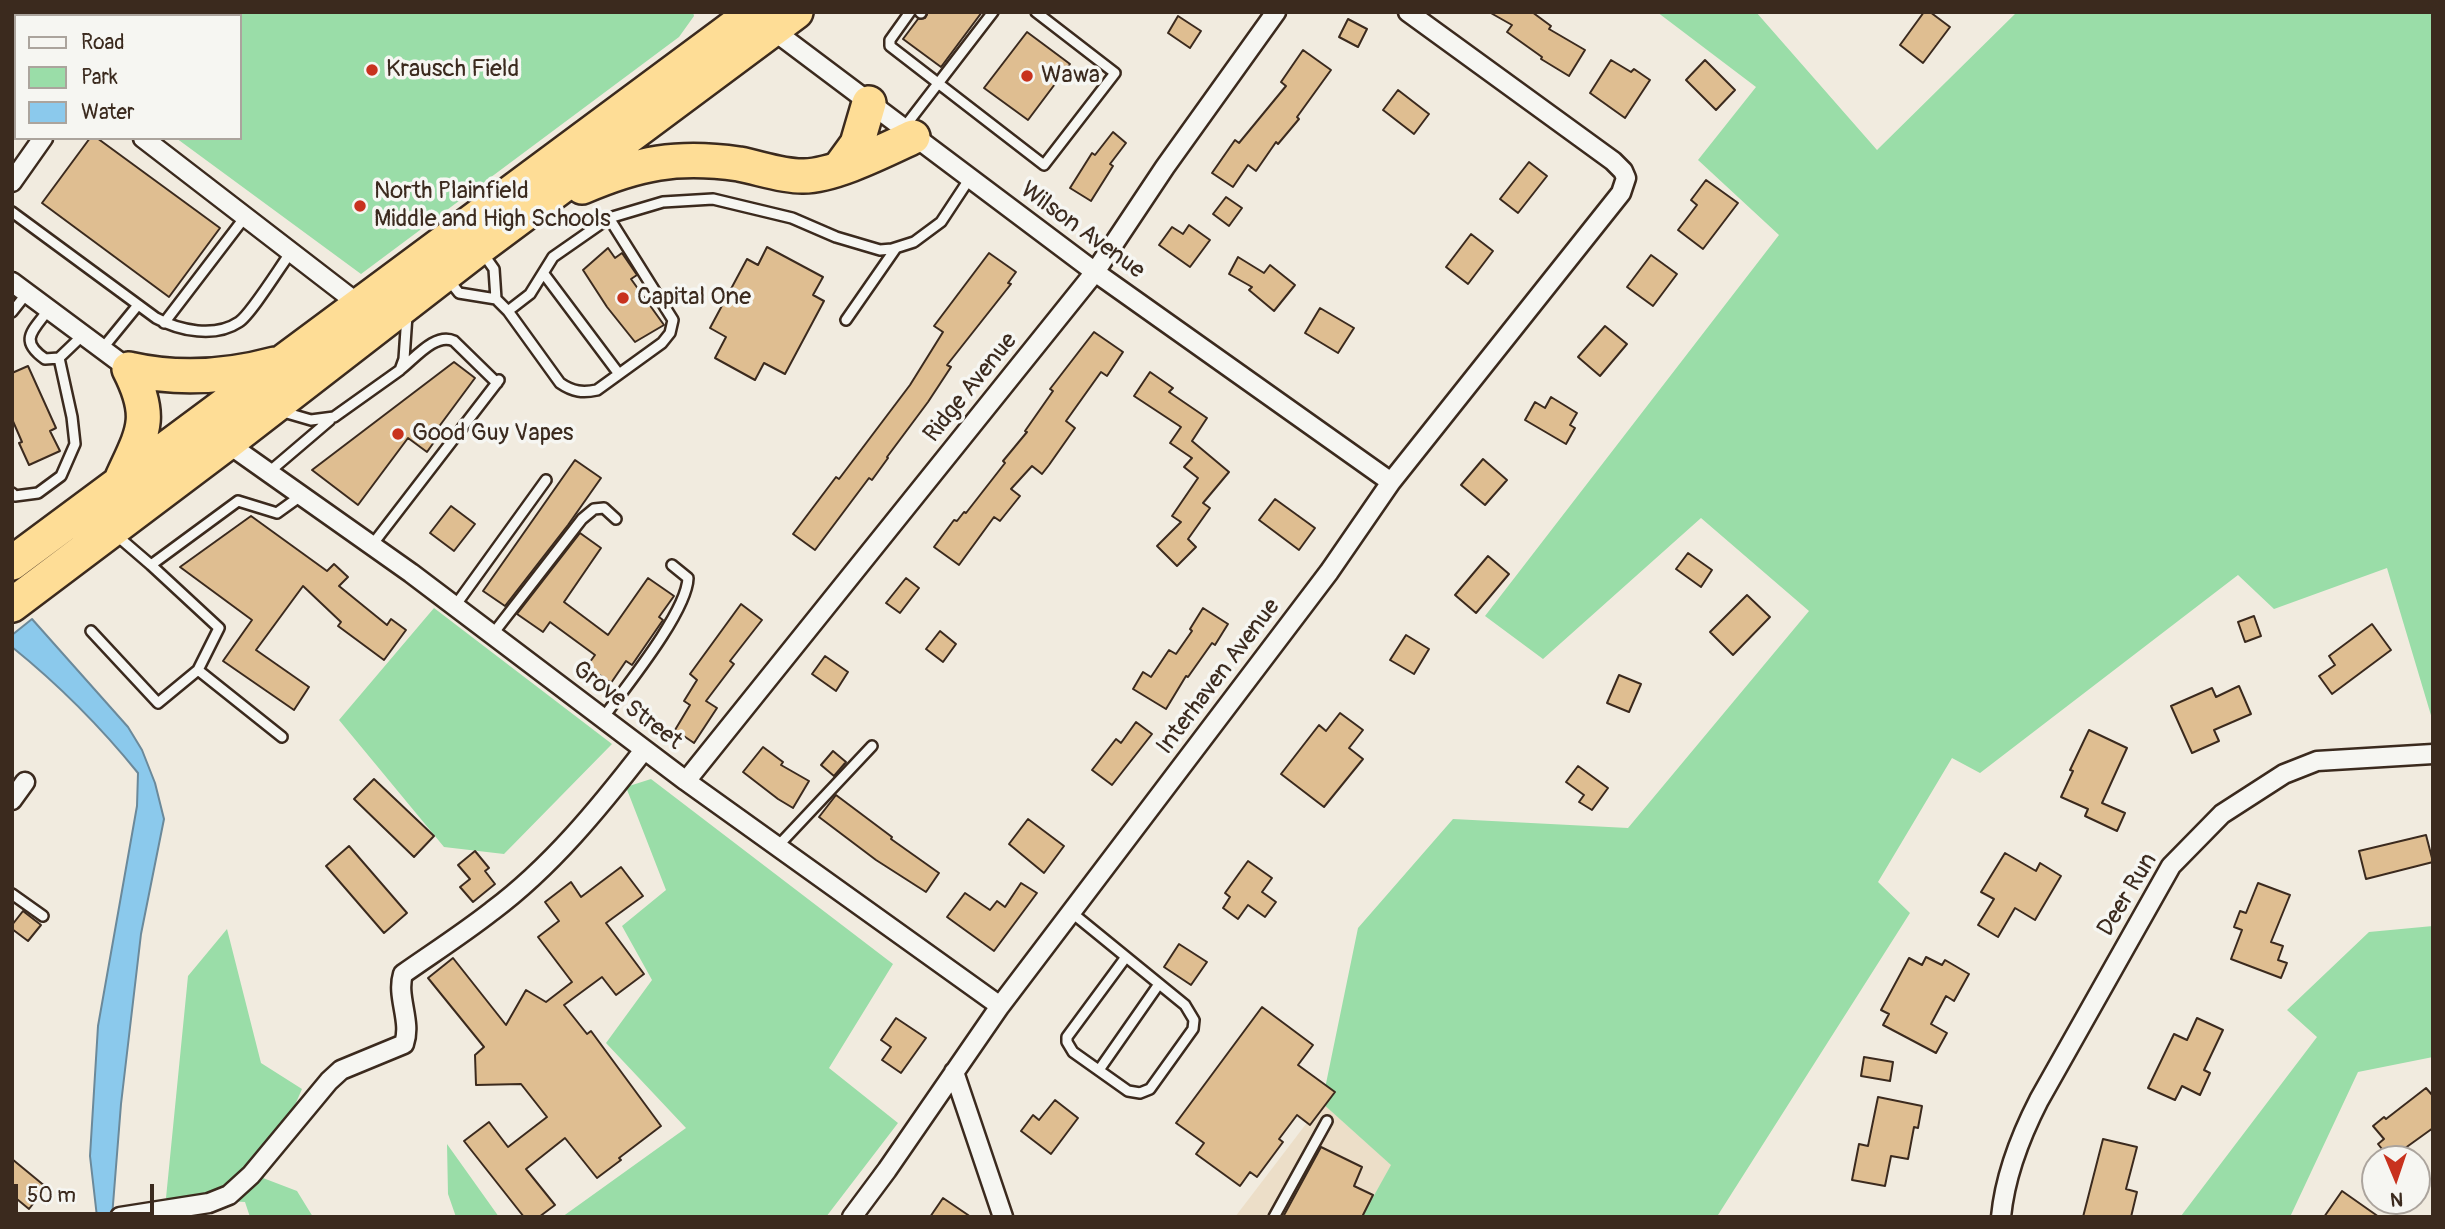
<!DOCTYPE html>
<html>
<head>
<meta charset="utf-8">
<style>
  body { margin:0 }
  #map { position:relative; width:2445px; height:1229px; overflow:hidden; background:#f1ebdf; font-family:Pangolin,sans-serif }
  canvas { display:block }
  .frame { position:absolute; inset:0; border:14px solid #3b2a1e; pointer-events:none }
  .legend { position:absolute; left:14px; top:14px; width:228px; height:126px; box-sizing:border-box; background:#f6f6f2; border:2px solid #aba49d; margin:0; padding:9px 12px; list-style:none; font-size:21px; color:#3b2a1e }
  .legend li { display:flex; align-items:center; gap:14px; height:35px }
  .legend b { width:35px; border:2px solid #aba49d }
  .north { position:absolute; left:2361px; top:1145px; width:70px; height:70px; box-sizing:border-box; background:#f6f6f2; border:2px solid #aba49d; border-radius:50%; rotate:178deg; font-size:19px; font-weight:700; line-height:28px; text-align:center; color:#3b2a1e }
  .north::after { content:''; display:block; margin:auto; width:24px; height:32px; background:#c8321e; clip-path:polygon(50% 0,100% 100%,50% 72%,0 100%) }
  .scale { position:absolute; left:14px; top:1184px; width:140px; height:32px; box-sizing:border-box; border:4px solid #3b2a1e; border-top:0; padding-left:9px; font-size:21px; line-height:24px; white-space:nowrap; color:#3b2a1e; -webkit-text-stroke:5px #f6f6f2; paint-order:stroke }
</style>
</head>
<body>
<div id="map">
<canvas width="2445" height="1229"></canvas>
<div class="frame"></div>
<ul class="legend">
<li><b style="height:9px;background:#f6f6f2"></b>Road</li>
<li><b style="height:19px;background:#9adda8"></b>Park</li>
<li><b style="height:19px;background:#8bc9ec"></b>Water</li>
</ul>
<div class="north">N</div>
<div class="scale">50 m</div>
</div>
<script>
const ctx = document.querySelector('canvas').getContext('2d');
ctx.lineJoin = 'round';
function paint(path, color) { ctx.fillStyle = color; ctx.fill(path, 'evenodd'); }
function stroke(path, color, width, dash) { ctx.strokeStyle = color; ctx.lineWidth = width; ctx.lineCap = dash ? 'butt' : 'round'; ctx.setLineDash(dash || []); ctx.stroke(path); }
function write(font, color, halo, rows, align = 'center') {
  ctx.font = font + ' Pangolin,sans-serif'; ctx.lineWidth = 7; ctx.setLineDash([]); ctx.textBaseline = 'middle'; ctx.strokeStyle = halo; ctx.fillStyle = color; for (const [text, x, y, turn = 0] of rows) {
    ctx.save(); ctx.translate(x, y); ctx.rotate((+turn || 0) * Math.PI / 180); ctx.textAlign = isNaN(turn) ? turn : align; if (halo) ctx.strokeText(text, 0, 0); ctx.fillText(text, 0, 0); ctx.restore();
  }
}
const built = new Path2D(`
  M1322 1103 1392 1165 1362 1217H1235Z`);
const green = new Path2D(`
  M12 12H693L694 16 679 37 361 274 176 138H240V16H16V24L12 22Z
  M1657 12H1756L1877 150 2017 12H2433V722L2387 568 2274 609 2238 575 1980 773 1952 758 1878 882 1910 913 1718 1215 1362 1217 1391 1165 1322 1103 1358 928 1453 819 1628 828 1809 611 1701 518 1543 659 1485 616 1779 235 1698 160 1756 87Z
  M434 608 612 744 504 854 444 847 339 720Z
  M651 779 893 964 829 1068 898 1123 826 1217H562L686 1128 606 1043 652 980 622 926 666 890 626 787Z
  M2433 926V1057L2358 1072 2290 1217 2181 1216 2317 1037 2287 1010 2369 932Z
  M227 929 261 1063 302 1089 263 1178 297 1191 313 1217H250L245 1202 166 1198 188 976Z
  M447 1144 499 1217H456L448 1194Z`);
const water = new Path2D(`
  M32 619 128 727 142 750 155 783 164 819 141 934 121 1104 112 1217H97L90 1156 98 1026 137 806 138 773C100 726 59 685 12 647V635Z`);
const building = new Path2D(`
  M928 12H982L941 67 903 39 918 19 925 18Z
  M1489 12H1532L1551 26 1549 29 1585 50 1569 76 1541 59 1542 57 1507 32 1512 25Z
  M1924 12H1930L1950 27 1923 63 1900 45Z
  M1178 16 1201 31 1190 48 1168 33Z
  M1348 19 1367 29 1358 47 1339 37Z
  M1027 32 1070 64 1028 120 984 88Z
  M1303 50 1331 70 1297 117 1299 119 1278 144 1276 142 1256 171 1248 165 1233 187 1212 173 1235 140 1239 143 1286 86 1281 82Z
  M1611 60 1631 72 1634 69 1650 80 1625 118 1590 93Z
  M1705 60 1735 90 1716 110 1686 80Z
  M1398 90 1429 114 1414 134 1383 110Z
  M1113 132 1126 143 1110 164 1113 166 1091 201 1070 188 1092 153 1095 155Z
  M90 138H97L220 228 169 297 42 203Z
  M1529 162 1547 176 1518 213 1500 199Z
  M1706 180 1738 203 1703 249 1678 230 1697 205 1691 200Z
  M1226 197 1242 208 1229 226 1213 214Z
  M1189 225 1210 240 1190 267 1159 245 1172 227 1183 234Z
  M1471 234 1493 251 1468 284 1446 267Z
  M767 247 823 277 813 295 824 301 785 374 764 363 755 380 715 358 726 337 710 328 747 259 758 265Z
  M608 248 615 258 622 253 637 275 631 279 664 325 635 342 607 307 583 270Z
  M989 253 1016 272 1008 283 1011 284 947 365 951 367 928 402 887 457 888 458 872 480 869 478 815 550 793 534 836 477 839 479 910 385 943 332 934 326Z
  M1651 255 1677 274 1653 306 1627 287Z
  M1238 257 1264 273 1270 265 1295 285 1274 311 1249 290 1252 287 1229 274Z
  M1320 308 1354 328 1338 353 1305 333Z
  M1605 326 1627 344 1600 376 1578 357Z
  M1094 332 1123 352 1107 376 1101 372 1066 421 1075 428 1049 465 1042 474 1032 466 1011 489 1020 496 1000 521 994 517 959 565 934 547 954 520 957 521 964 512 966 513 1005 463 1003 461 1027 432 1025 431 1053 391 1050 389Z
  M454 362 475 378 435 432 439 435 427 452 408 438 358 505 312 470Z
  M28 366 56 428 50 431 60 451 29 465 19 443 22 442 12 419V373Z
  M1150 372 1173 388 1169 392 1207 418 1192 441 1229 472 1203 503 1210 508 1188 539 1196 547 1177 566 1157 546 1181 522 1172 516 1198 478 1184 467 1192 458 1170 443 1181 427 1134 396Z
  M1551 397 1577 413 1570 425 1575 428 1566 444 1525 420 1535 402 1545 408Z
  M1483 459 1507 480 1485 505 1461 485Z
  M575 460 601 478 568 525 505 606 483 591Z
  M1275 499 1315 528 1299 550 1259 520Z
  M451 506 475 524 454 551 430 533Z
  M251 516 327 571 334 564 348 577 339 586 387 625 391 619 406 630 384 660 338 626 341 622 303 586 256 650 309 687 294 710 223 661 252 620 180 567Z
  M580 533 601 548 564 602 608 635 648 578 674 596 659 617 663 620 632 665 626 661 611 683 587 666 595 655 550 622 543 632 517 614Z
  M1688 553 1712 570 1701 587 1676 569Z
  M1488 556 1509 574 1476 613 1455 595Z
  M906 578 919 588 900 613 886 603Z
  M1747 595 1770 617 1733 655 1710 632Z
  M741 604 762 620 730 661 734 664 706 701 717 708 694 743 675 730 690 705 684 701 697 680 690 674Z
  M1203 608 1228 624 1215 645 1212 643 1188 677 1186 676 1166 709 1133 689 1143 672 1151 677 1169 650 1176 654 1192 631 1190 629Z
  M2254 616 2261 636 2245 642 2238 622Z
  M2372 624 2391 650 2332 694 2319 676 2335 665 2329 656Z
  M940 631 956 644 943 662 926 649Z
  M1406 635 1429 649 1414 674 1390 660Z
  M825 656 848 672 836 691 812 674Z
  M1619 675 1641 684 1629 712 1607 703Z
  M2239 686 2251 714 2214 730 2219 741 2192 753 2171 706 2212 688 2216 697Z
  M1340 713 1363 730 1349 748 1363 759 1324 807 1281 774 1319 725 1326 731Z
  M1136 722 1152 734 1112 785 1092 770 1116 739 1121 743Z
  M2089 730 2127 748 2102 803 2125 813 2117 831 2085 816 2088 809 2061 797 2073 771 2070 770Z
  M763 747 783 762 781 765 809 781 793 808 778 799 743 772Z
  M833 751 846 762 834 776 821 765Z
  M1578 766 1608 788 1592 810 1579 802 1584 795 1566 782Z
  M374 779 434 836 414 857 354 799Z
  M836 795 892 837 891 839 939 873 926 892 876 860 819 817Z
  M1028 819 1064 846 1044 873 1009 844Z
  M2426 835 2433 862 2366 879 2359 851Z
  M349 846 407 913 384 933 326 866Z
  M475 851 489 868 485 871 495 884 473 902 460 887 470 879 458 865Z
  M2005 853 2036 871 2040 863 2061 876 2035 920 2015 908 1998 937 1978 925 1994 899 1981 892Z
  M1248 861 1272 878 1262 892 1276 902 1265 917 1248 905 1238 919 1223 908 1230 897 1225 893Z
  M621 867 643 896 606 923 644 974 616 995 602 977 564 1005 587 1034 591 1031 661 1126 619 1158 621 1160 597 1178 565 1138 526 1169 555 1205 539 1217H524L464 1141 489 1122 508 1147 547 1117 521 1084 476 1085 475 1055 484 1047 428 978 453 958 506 1025 526 990 546 1002 572 982 538 937 559 921 545 902 571 882 581 897Z
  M1021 883 1037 893 994 951 947 917 965 893 990 910 997 901 1005 907Z
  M2258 883 2290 895 2271 942 2283 946 2278 960 2287 963 2281 978 2231 959 2242 930 2234 927 2240 911 2246 913Z
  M23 911 41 925 28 941 12 929V925Z
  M1179 944 1207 962 1191 985 1164 967Z
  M1926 957 1942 965 1945 960 1969 974 1954 1001 1946 996 1931 1024 1947 1033 1936 1053 1883 1025 1889 1014 1881 1010 1909 958 1922 965Z
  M1262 1007 1313 1045 1298 1065 1335 1092 1310 1125 1297 1115 1279 1139 1283 1142 1257 1177 1250 1172 1240 1186 1196 1154 1204 1143 1176 1123Z
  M896 1018 926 1038 901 1073 882 1060 891 1047 881 1040Z
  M2197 1018 2223 1030 2204 1070 2210 1073 2200 1095 2182 1086 2175 1100 2148 1088 2174 1034 2187 1040Z
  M1864 1057 1893 1062 1890 1081 1861 1076Z
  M2426 1088 2433 1096V1128L2390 1159 2378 1144 2384 1139 2373 1126 2384 1117 2386 1119Z
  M1878 1097 1922 1106 1918 1128 1914 1127 1908 1159 1891 1156 1885 1186 1852 1180 1859 1144 1868 1146Z
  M1055 1100 1078 1118 1051 1154 1021 1131 1033 1115 1039 1120Z
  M2103 1139 2137 1147 2126 1189 2137 1192 2131 1217H2083Z
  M1321 1147 1362 1167 1354 1186 1373 1195 1362 1217H1283Z
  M12 1159 46 1187 29 1209 12 1195Z
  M2342 1191 2379 1217H2324Z
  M943 1198 971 1217H930Z`);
const lane = new Path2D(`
  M910 12 890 40V46L1044 165 1115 73 1036 12
  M920 12 921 13
  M903 129 993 12
  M12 212 156 318C180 331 215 338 239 322 251 314 280 267 291 252
  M482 252 494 269 496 299
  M544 274 619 374
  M448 279 459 293 496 299 508 311 560 383C573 392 583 393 597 390L662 343 670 333 673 320 609 218 663 202 713 199 792 218 836 237 880 250 892 249 914 242 941 222 970 178
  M49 309C33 331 18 340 45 359L59 358 83 335
  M508 311 530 294 553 257 609 218
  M12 312 27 293
  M846 320 896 248
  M164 323 245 217
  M102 349 138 305
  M401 369C415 358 436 332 454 341L497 383
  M280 411 311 420 334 417 400 370 404 359 407 315
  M269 472 330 420
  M12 493 15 496 38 493 61 476 75 444 72 417 59 358
  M115 534 151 565 238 501 277 513 302 495
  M372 545 499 380
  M151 565 219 628 198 670 282 737
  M455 606 546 480
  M91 631 158 703 198 670
  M492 635 582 519 594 509 604 508 616 519
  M603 718C624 689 687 612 688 578L672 565
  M777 847 872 746
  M12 894 43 916
  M1071 912 1185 1005 1194 1020 1193 1029 1150 1089 1140 1093 1128 1091 1073 1052 1067 1042V1037L1126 957
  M1099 1070 1159 984
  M1274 1217 1327 1121`);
const street = new Path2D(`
  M134 16 137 12
  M769 27 1095 272 1391 482
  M143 138 361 306
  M12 182 43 138
  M12 282 129 369
  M227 443 411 573 686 781 1000 1006
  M686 781 1095 272 1165 167 1276 12
  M12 800 25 782
  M954 1072 1003 1217
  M120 1217 209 1203 229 1195 251 1175 329 1081 341 1070 404 1044C412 1021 396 997 403 974 433 953 464 933 492 911 551 867 599 808 644 750
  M852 1217 887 1170 1000 1006 1329 572 1391 482 1621 193 1626 178 1623 171 1613 161 1408 12
  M2001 1217C2005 1175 2020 1137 2039 1100L2171 866 2222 814 2284 774 2317 761 2433 754`);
const highway = new Path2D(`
  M841 166 857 144 869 103
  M582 187C638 163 677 155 739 164 760 168 781 176 802 176 832 177 885 150 913 137
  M129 369C177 380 227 377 275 364
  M122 478C143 432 154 418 129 369
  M12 563 754 12
  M12 605 227 443 479 248 796 12`);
const markers = [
  [372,70,7,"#c8321e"],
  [1027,76,7,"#c8321e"],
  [360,206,7,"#c8321e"],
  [623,298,7,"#c8321e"],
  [398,434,7,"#c8321e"]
];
const poiNames = [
  ["Krausch Field",386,70],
  ["Wawa",1041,76],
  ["North Plainfield",374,192],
  ["Middle and High Schools",374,220],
  ["Capital One",637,298],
  ["Good Guy Vapes",412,434]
];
const streetNames = [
  ["Wilson Avenue",1082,231,36],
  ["Ridge Avenue",971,388,-51],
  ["Interhaven Avenue",1219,677,-53],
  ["Grove Street",627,706,37],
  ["Deer Run",2128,895,-59]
];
paint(built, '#ecdec8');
paint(green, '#9adda8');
paint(water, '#8bc9ec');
stroke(water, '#6b899a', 2);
paint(building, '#dfbe91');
stroke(building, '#3b2a1e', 2);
stroke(lane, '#3b2a1e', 14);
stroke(street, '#3b2a1e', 23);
stroke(highway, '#3b2a1e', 38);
stroke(lane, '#f6f6f2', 9);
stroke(street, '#f6f6f2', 18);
stroke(highway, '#fedd96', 33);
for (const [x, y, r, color] of markers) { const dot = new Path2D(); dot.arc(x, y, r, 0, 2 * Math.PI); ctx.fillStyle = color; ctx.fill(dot); stroke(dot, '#f6f6f2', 2.5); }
write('24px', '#3b2a1e', '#f6f6f2', poiNames, 'left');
write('24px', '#3b2a1e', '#f6f6f2', streetNames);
</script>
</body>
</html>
